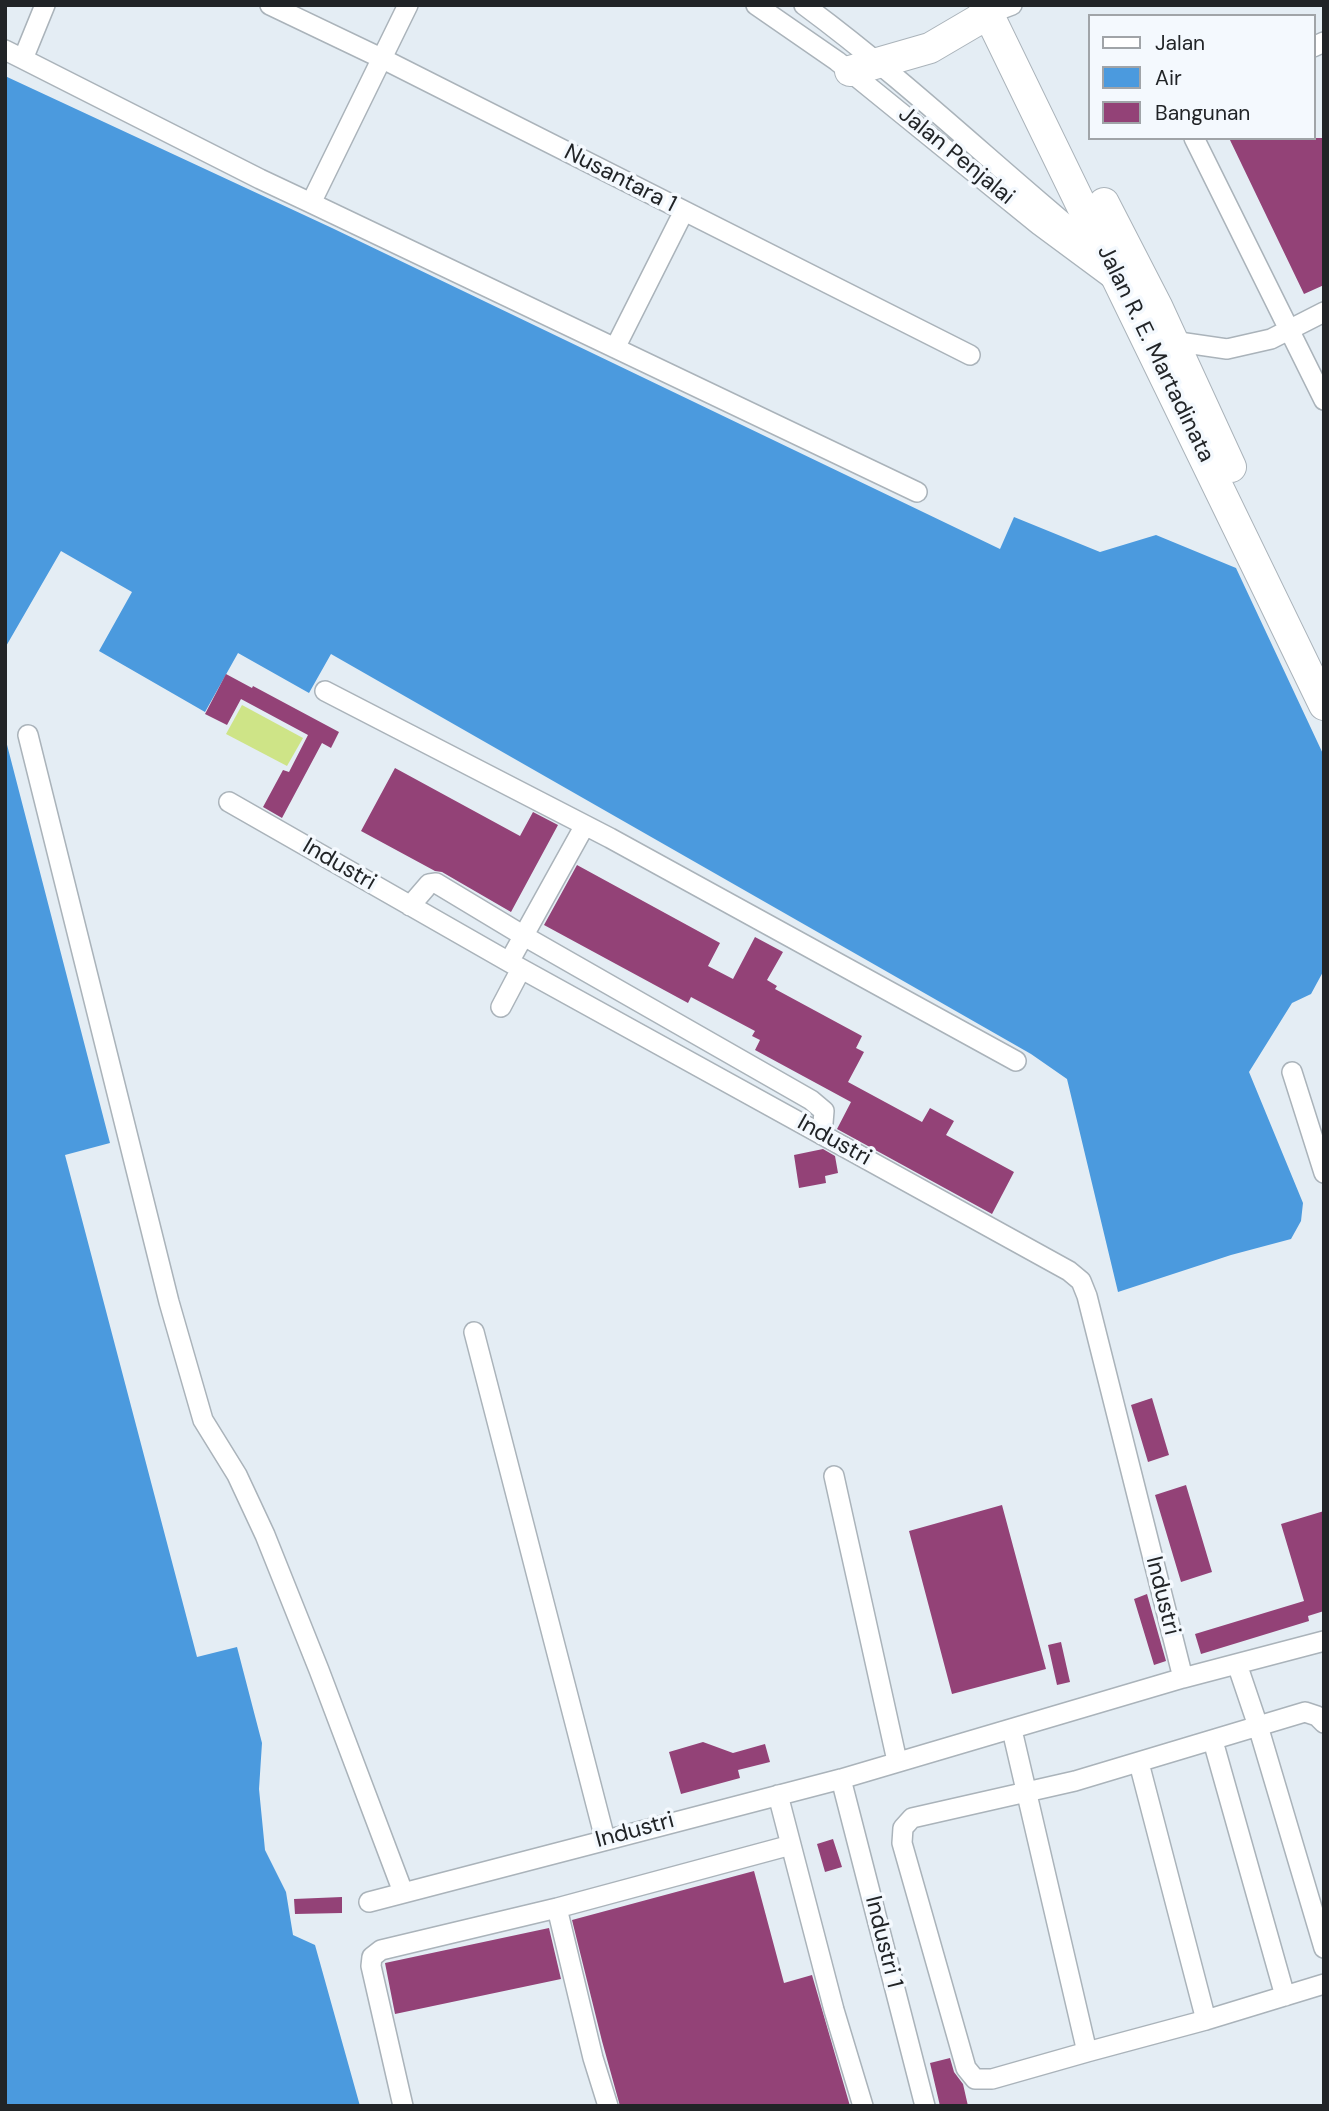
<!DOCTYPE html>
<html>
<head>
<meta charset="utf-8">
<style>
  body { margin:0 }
  #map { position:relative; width:1329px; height:2111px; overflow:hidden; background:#e4edf4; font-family:"DM Sans",sans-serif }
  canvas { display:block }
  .frame { position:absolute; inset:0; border:7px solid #212427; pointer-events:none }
  .legend { position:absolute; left:1088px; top:14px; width:228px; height:126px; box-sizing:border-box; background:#f4f9fe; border:2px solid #a0a4a8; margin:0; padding:9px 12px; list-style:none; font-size:21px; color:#212427 }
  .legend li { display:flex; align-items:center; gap:14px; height:35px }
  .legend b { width:35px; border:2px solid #a0a4a8 }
</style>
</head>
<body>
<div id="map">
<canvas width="1329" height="2111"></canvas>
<div class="frame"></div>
<ul class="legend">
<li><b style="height:9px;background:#fff"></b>Jalan</li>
<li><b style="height:19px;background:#4b9ade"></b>Air</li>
<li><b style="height:19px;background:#934277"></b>Bangunan</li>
</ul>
</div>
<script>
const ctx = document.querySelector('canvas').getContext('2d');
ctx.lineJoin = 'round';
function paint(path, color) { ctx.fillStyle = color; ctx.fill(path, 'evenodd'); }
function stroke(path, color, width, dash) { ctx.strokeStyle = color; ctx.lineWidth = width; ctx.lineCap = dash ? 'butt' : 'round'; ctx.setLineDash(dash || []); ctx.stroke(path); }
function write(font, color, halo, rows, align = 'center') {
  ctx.font = font + ' "DM Sans",sans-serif'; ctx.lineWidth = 7; ctx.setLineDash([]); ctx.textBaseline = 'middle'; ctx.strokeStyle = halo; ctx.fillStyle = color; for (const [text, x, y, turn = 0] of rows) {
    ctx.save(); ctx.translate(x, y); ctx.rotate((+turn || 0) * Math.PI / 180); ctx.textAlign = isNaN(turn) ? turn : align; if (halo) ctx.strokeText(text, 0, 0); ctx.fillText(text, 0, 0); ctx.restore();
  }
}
const green = new Path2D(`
  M242 705 303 738 287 766 226 734Z`);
const water = new Path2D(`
  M5 76 332 228 1000 549 1014 517 1100 552 1156 535 1236 568 1324 756V970L1311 994 1292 1003 1249 1072 1303 1203 1301 1221 1291 1239 1231 1255 1118 1292 1067 1079 1031 1054 331 654 309 693 238 653 205 712 99 651 132 592 61 551 5 648Z
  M5 737 110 1143 65 1155 197 1657 237 1647 262 1743 259 1789 265 1850 286 1892 293 1935 315 1945 360 2106H5Z`);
const building = new Path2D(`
  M1229 138H1324V285L1304 294Z
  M226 674 252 688 253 686 339 732 331 748 322 743 282 818 263 807 283 770 289 772 308 735 241 699 227 725 205 714Z
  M395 768 520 836 533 812 558 825 511 912 442 872 435 871 361 831Z
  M577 865 720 943 708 966 733 979 755 937 783 952 767 980 777 986 775 989 862 1036 856 1048 864 1052 848 1082 922 1122 930 1108 954 1121 946 1135 1014 1172 992 1214 837 1129 851 1102 755 1050 760 1040 752 1036 755 1031 691 997 688 1003 544 925Z
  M823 1149 835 1156 838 1173 825 1176 826 1183 799 1188 794 1155Z
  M1152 1398 1169 1455 1148 1462 1131 1405Z
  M1186 1485 1212 1572 1181 1582 1155 1495Z
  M1002 1505 1046 1669 952 1694 909 1531Z
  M1324 1511V1611L1308 1616 1309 1621 1201 1654 1195 1634 1304 1601 1281 1524Z
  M1147 1594 1166 1661 1154 1665 1134 1599Z
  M1061 1642 1070 1682 1057 1685 1048 1645Z
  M703 1742 733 1753 765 1744 770 1762 738 1770 740 1778 681 1794 669 1752Z
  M833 1839 842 1867 825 1872 817 1844Z
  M754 1871 784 1983 812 1975 850 2106H620L602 2041 572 1920Z
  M342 1897V1913L295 1914 294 1899Z
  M549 1928 561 1979 395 2014 385 1963Z
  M950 2058 954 2072 963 2084 968 2106H940L930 2063Z`);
const minor = new Path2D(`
  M270 5 383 59 970 355
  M756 5 837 61 1039 225 1116 282
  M804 5C907 81 999 170 1098 251
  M988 14 1012 5
  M1313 47 1324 42
  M5 50 23 59 45 5
  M23 59 260 179 311 203 408 5
  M1194 138 1324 400
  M311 203 917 492
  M1165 340 1227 349 1271 339 1324 312
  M615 348 684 211
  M325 691 610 838 1016 1061
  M28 735 169 1302 203 1420 237 1475 265 1535 319 1670 403 1892
  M229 802 509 962 1069 1271 1081 1281 1087 1296 1183 1678
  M410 906 429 884 436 883 524 936 811 1100 824 1111 822 1135
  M509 962 585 825
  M501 1007 521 969
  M1292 1072 1324 1173
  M474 1332 605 1839
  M834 1476 897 1761
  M1237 1664 1258 1726 1324 1948
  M1012 1730 1087 2052 1206 2020 1324 1984
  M1213 1741 1285 1996
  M1139 1763 1206 2020
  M841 1779 925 2106
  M778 1795 834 2010 863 2106
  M369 1902 841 1779 1183 1678 1324 1641
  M557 1908 593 2058 608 2106
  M1087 2052 992 2079H975L966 2068 902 1843 903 1828 912 1818 1075 1781 1305 1712 1317 1716 1324 1723
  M403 2106 371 1966 372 1957 381 1950 557 1908 791 1845`);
const highway = new Path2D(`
  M984 5 1324 705
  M850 71 930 48 988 14
  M1104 203 1157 306 1231 467`);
const streetNames = [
  ["Jalan Penjalai",956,156,39],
  ["Nusantara 1",620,179,27],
  ["Jalan R. E. Martadinata",1155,354,64],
  ["Industri",339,865,30],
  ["Industri",834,1141,29],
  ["Industri",1162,1596,76],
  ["Industri",635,1831,-15],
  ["Industri 1",883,1942,76]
];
paint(green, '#cee487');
paint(water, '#4b9ade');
paint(building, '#934277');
stroke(minor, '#aab3ba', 22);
stroke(highway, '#aab3ba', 32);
stroke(minor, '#fff', 19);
stroke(highway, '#fff', 30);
write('23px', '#212427', '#f4f9fe', streetNames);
</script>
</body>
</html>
